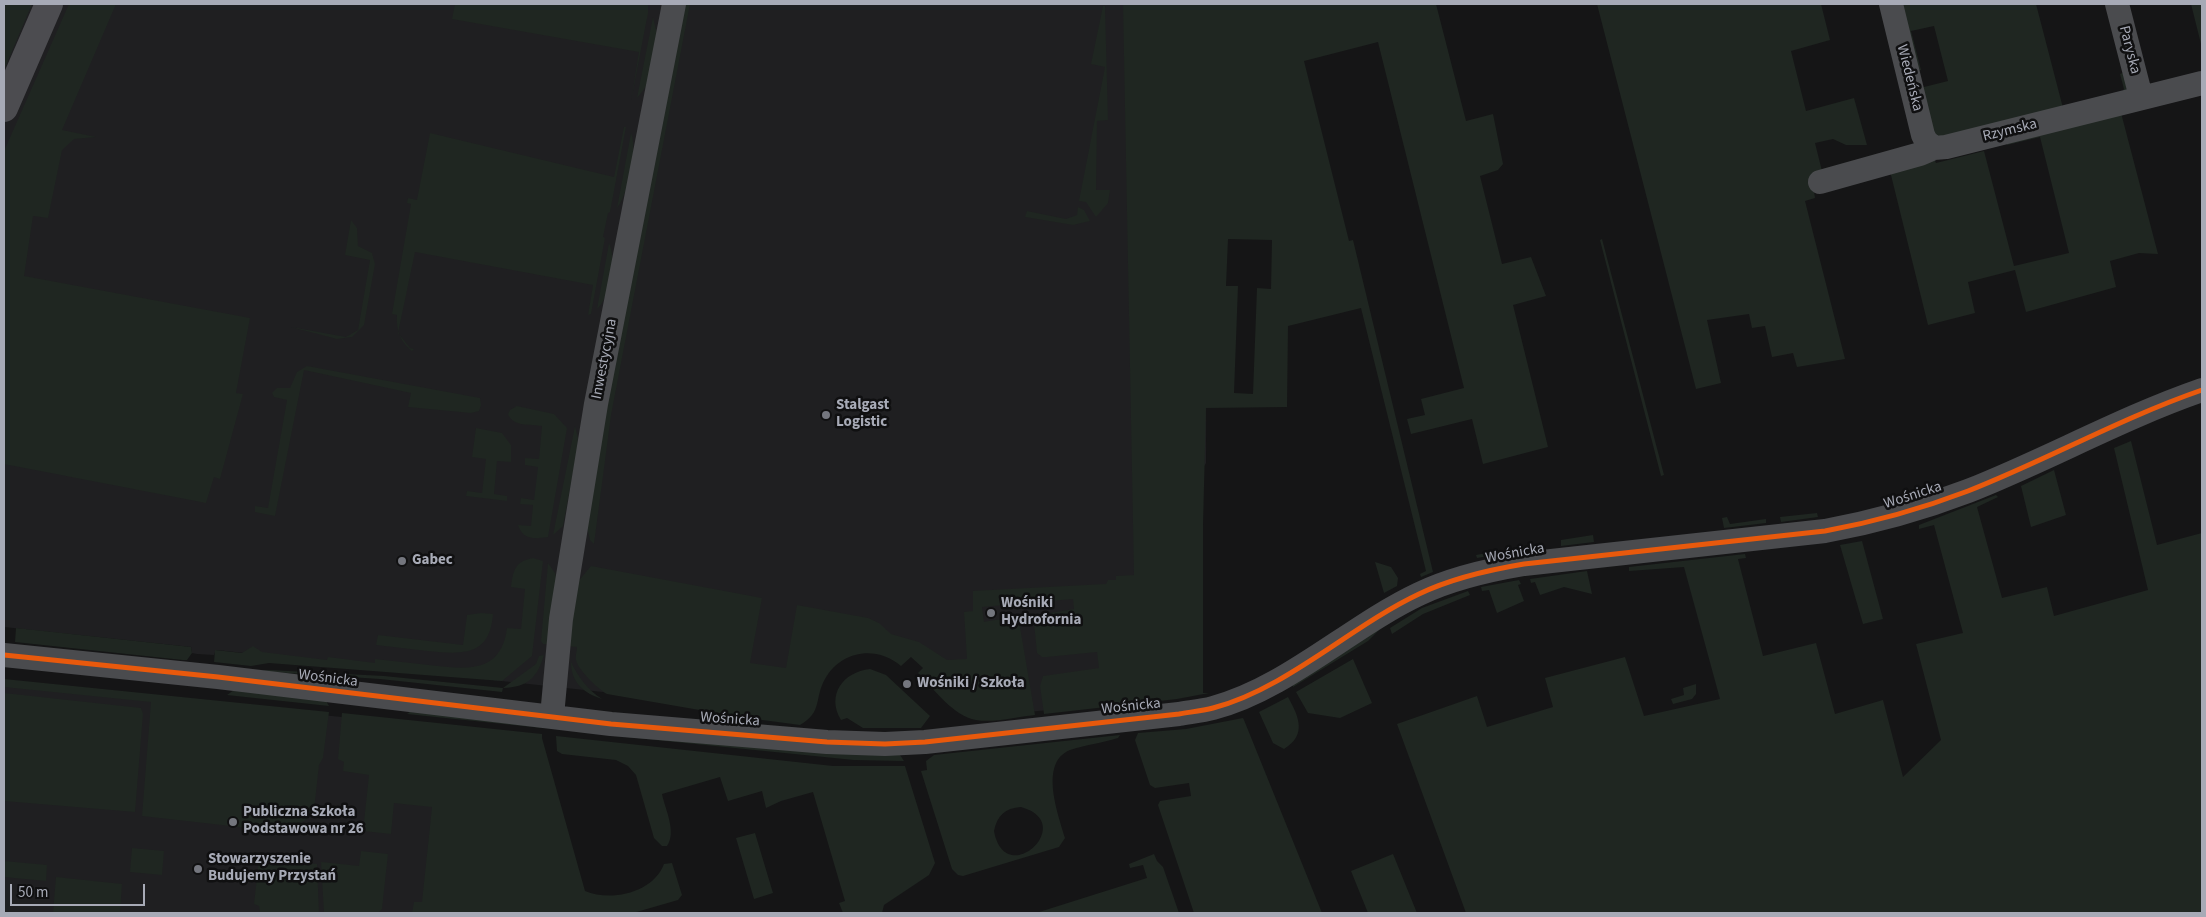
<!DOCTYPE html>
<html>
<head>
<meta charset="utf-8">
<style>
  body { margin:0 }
  #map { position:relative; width:2206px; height:917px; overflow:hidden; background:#151516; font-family:"Source Sans 3",sans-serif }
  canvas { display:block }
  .frame { position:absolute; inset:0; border:5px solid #a7aab6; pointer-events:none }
  .scale { position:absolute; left:10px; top:884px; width:135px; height:22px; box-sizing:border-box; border:2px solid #a7aab6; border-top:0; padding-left:6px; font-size:15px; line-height:18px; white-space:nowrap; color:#a7aab6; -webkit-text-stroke:4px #101011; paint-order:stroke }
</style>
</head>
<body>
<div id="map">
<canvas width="2206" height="917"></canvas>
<div class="frame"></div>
<div class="scale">50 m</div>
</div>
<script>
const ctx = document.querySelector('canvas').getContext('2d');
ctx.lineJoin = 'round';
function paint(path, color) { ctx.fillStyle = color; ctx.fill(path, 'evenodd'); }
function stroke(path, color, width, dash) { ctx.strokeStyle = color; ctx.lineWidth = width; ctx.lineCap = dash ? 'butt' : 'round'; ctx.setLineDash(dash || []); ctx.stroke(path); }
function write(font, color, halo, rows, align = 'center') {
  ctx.font = font + ' "Source Sans 3",sans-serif'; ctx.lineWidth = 5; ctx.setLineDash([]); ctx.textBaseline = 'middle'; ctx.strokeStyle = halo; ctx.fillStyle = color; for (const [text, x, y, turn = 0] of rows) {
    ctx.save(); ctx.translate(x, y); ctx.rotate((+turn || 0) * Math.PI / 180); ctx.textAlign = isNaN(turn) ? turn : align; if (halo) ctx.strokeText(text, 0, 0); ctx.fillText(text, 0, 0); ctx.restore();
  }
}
const built = new Path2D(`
  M4 4H1207L1206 463 1185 499 1127 702 979 717 895 640 811 644 805 714 216 650 214 655 197 654 192 653 191 647 4 627Z
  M4 682 467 730 457 913H4Z`);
const green = new Path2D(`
  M4 4H32L4 70Z
  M69 4H116L62 130 96 137 74 139 62 150 48 218 33 216 24 276 250 318 236 393 243 394 220 479 214 477 206 503 4 464V151Z
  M455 4H648V13L631 101 639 52 452 19Z
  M682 4H690L611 415 594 544 590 540 585 518Z
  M1123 4H1436L1466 121 1493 114 1503 164 1498 170 1480 176 1502 264 1531 257 1546 296 1513 305 1548 447 1483 464 1472 419 1411 434 1407 419 1425 415 1421 399 1464 388 1378 42 1304 61 1349 241 1353 240 1433 572 1421 577 1420 574 1426 571 1361 308 1288 326 1287 407 1206 408 1203 525V693H1209L1177 699 1044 714 1040 686 1043 676 1099 668 1097 652 1047 657H1042L1037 653 1034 623 1044 614 1074 609 1073 599 982 607 984 622C997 620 1010 616 1020 627L1035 715C1016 717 994 723 976 720 953 716 934 689 918 673L923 668 911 657 901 666C877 645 841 650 825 679 814 698 823 712 800 725L740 717 607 694C598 689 578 670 576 660 575 656 577 651 577 647L568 646 577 583 591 566 762 598 750 663 786 668 797 605 868 618 879 623 891 634 919 642 947 660 967 659 964 612 973 611V591L1106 584 1108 580H1116V576L1134 575ZM1228 239 1272 240 1271 289 1257 288 1253 394 1234 393 1238 286H1226Z
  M1597 4H1821L1830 40 1791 51 1806 111 1854 98 1867 145H1846L1833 139 1815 143 1822 171 1812 179 1815 198 1805 201 1845 359 1797 367 1793 353 1772 357 1765 326 1752 328 1749 314 1707 320 1721 383 1696 389Z
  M1900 4H2036L2063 108 2120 95 2124 89 2120 74 2125 72 2129 92 2122 98 1947 140 1936 139 1930 131 1920 88 1948 81 1934 26 1911 31 1921 70 1916 71Z
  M2191 4H2202V48Z
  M1103 6H1105L1108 120 1097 121 1096 190H1110L1108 203 1096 217 1086 202 1079 201 1105 67 1091 64Z
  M653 17 657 34 648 84 637 98Z
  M2120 109 2158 254 2139 253 2110 261 2116 287 2026 312 2015 270 1968 282 1975 313 1928 325 1890 171 1934 159 1936 163 1984 151 2014 266 2069 253 2040 137 2007 145 2006 142Z
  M624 127H626L610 212 608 213 603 237 605 238 591 314 588 315 593 285 415 252 398 333 410 348 414 349 412 351C400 341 396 331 397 315L392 314 411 204 407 203 408 198 417 200 430 133 614 177Z
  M631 133C638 150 628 194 617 208Z
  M1078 207 1084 210 1090 221 1073 225 1025 217 1027 211 1066 219 1077 215Z
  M351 220 357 228 358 246 372 253 375 264 364 325 352 337 337 339 291 327 346 337 358 330 370 260 345 255Z
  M1602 239 1664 475 1661 476 1600 240Z
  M609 243C617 260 610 297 597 309Z
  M307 366 480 398 481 405 479 411 471 413 408 407 411 393 304 370 275 516 255 512V506L268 508 287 400 274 397 272 393 277 388H290L297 372Z
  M517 406 554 414 567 428 548 537C534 539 523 540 518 525L531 526 533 505 520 504 521 498 534 500 538 467 525 465V458L539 459 542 426C530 424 513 427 508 414L510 410Z
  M575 426 578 438 577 451 563 526 553 535Z
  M476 428 502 433 511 445V462L497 461 494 494 507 496V501L466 496 467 491 482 493 486 459 472 457Z
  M2131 441 2157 545 2202 533V913H1466L1397 724 1477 696 1487 727 1553 707 1545 678 1625 657 1644 716 1720 699 1684 567 1629 571V567L1745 554 1746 558 1738 559 1763 656 1816 643 1835 714 1883 700 1903 777 1941 740 1916 644 1963 633 1934 525 1919 529V525L1996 495 1998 497 1977 507 2002 598 2047 587 2054 616 2148 590 2114 448Z
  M2054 470 2066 515 2031 527 2021 486Z
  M1817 513 1818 517 1781 522 1780 517Z
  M1727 517 1730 524 1766 519V523L1724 528 1722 518Z
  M1593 535 1594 542 1561 546V540Z
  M1862 541 1883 619 1863 624 1840 545Z
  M1541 543 1542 547 1477 558 1476 555Z
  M533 558 543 561 532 656 502 681 269 663 251 666 214 662 215 650 242 653 253 646 262 652 327 660 328 657 375 663V659C393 661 411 663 429 665 465 669 501 675 507 628L521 629 525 589 511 587C513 571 515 561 533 558Z
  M1375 562 1391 567 1398 578 1397 586 1384 593Z
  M548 563 555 573 556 578 549 644H543L541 641Z
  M1587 571 1592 594 1564 587 1540 595 1535 582 1531 583 1530 579Z
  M1519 580 1521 584 1518 585 1524 601 1497 613 1489 590 1482 591 1481 587Z
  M1468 591 1470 595 1423 614 1392 634 1390 628 1422 608Z
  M481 613 493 614C490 658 460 654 427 651 410 649 393 647 376 645L378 635 463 645 467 615Z
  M16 628 191 647 192 653 187 660H183L15 642Z
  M1379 628V630L1368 641 1293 687V681Z
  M544 655C537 678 528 687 503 688L502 692 380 679 257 671 269 670 384 676 503 688 536 664 539 656Z
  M1353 659 1372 703 1340 718 1308 713 1296 692Z
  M571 662C578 677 589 691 602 699 584 693 571 683 571 662Z
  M870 669 886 675 930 716 921 728H863L847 718 841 720C826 695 843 672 870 669Z
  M4 679 329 712 323 758 319 765 314 810 307 819 287 831H275L142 816 151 702 4 687Z
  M1696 684V694L1692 699 1673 704 1671 699 1684 695 1683 688Z
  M234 690 326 701 329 706 227 695Z
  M4 693 141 708 143 714 135 812 4 801Z
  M1288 697C1299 717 1307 735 1284 749L1273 743 1259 712Z
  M411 711 540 725 542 728 407 714Z
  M342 713 542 734V738L585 891C611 902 653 893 664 864L672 863 682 895 678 900 633 913H412L414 902H422L432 807 394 803 391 834 363 831 369 775 343 771 344 762 338 759Z
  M1243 718 1244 720 1322 913H1194L1158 805 1160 801 1191 796 1189 783 1155 788 1150 785 1135 740 1138 733 1186 729Z
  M1120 735 1118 738C1102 743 1085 745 1070 750 1038 763 1059 816 1065 838L1059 847 963 876 958 875 952 869 921 771 927 770 926 761 934 755ZM1021 807C1079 823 1005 891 994 831 997 816 1005 808 1021 807Z
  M556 736 833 766H905L935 863 929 875 884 905 882 913H843L839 903 845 901 813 792 781 801 766 808 762 791 728 801 720 777 662 794C665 809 677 832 667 846H662L654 838 636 775 628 766 616 760 562 754 557 751Z
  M616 736 896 753 900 755 904 761 854 760Z
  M755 833 773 893 754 899 736 838Z
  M132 848 164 851 162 875 130 872Z
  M361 851 388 854 382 909 378 913H324L321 862 359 866Z
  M1154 854 1157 861 1163 867 1179 913H1036L1147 878 1143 865 1130 868 1129 864Z
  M1393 854 1417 913H1368L1351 871Z
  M259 859 317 864 319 913 260 912 259 906 254 904Z
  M4 861 47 865 46 881 4 877Z
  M56 877 122 884 120 913H53Z`);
const minor = new Path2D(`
  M1891 4 1923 135 1926 141 1934 148
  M2117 4 2141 97
  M1820 182 1920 154 1934 148 1946 147 2202 83
  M4 655 218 677 611 724 827 742 885 744 925 742 1179 714C1190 712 1202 711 1213 708 1286 689 1351 626 1419 594 1452 578 1488 570 1524 564L1825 531C1874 522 1921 509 1968 491 2047 460 2121 418 2202 390
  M552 716 561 619 596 404 674 4`);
const major = new Path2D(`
  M4 108 49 4`);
const cycleway = new Path2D(`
  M4 655 218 677 611 724 827 742 885 744 925 742 1179 714C1190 712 1202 711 1213 708 1286 689 1351 626 1419 594 1452 578 1488 570 1524 564L1825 531C1874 522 1921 509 1968 491 2047 460 2121 418 2202 390`);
const markers = [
  [826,415,5,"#74767e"],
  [402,561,5,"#74767e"],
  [991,613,5,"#74767e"],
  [907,684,5,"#74767e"],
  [233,822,5,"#74767e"],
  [198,869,5,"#74767e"]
];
const streetNames = [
  ["Paryska",2129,50,76],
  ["Wiedeńska",1909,78,76],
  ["Rzymska",2010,131,-14],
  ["Inwestycyjna",605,359,-79],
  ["Wośnicka",1913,496,-18],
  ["Wośnicka",1515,554,-10],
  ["Wośnicka",328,679,7],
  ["Wośnicka",1131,707,-6],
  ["Wośnicka",730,720,4]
];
const poiNames = [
  ["Stalgast",836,406],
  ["Logistic",836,423],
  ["Gabec",412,561],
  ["Wośniki",1001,604],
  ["Hydrofornia",1001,621],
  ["Wośniki / Szkoła",917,684],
  ["Publiczna Szkoła",243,813],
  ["Podstawowa nr 26",243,830],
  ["Stowarzyszenie",208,860],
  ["Budujemy Przystań",208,877]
];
paint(built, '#1f1f21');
paint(green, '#1f2621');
stroke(minor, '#4a4b4e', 24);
stroke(major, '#4c4c50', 28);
stroke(cycleway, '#e8590c', 5);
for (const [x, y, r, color] of markers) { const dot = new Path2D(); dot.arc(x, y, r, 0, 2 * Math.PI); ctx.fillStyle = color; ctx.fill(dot); stroke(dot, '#101011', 2); }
write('15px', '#a7aab6', '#101011', streetNames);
write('bold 15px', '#a7aab6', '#101011', poiNames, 'left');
</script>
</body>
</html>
